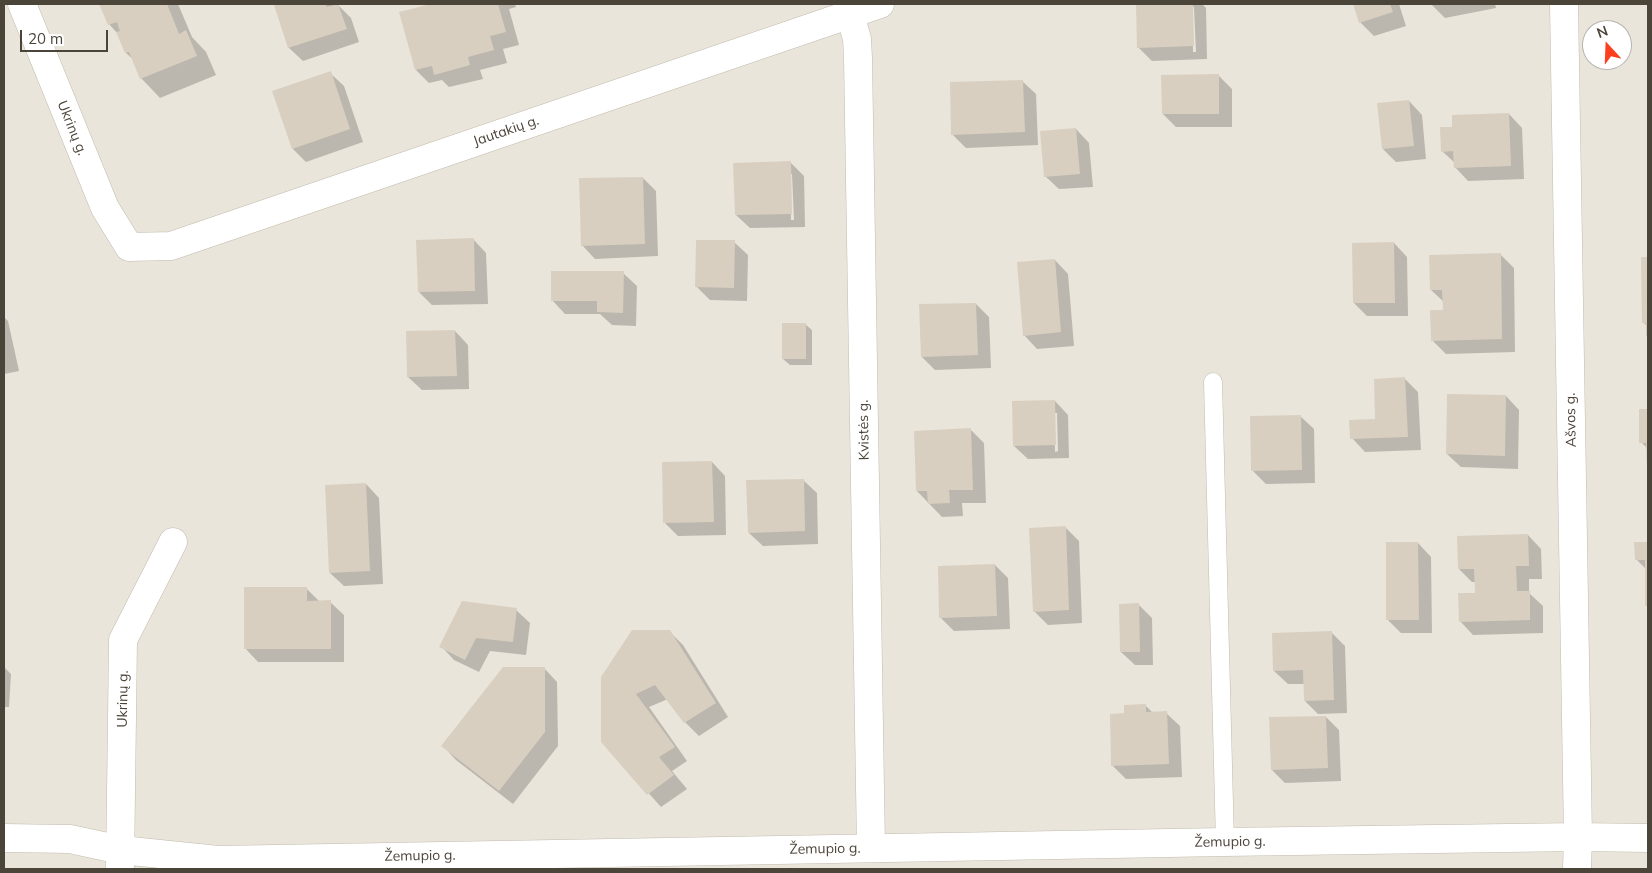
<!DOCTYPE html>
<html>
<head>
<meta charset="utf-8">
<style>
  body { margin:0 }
  #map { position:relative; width:1652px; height:873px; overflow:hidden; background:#f6f3ec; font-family:Mulish,sans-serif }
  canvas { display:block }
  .frame { position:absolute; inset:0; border:5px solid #4b4439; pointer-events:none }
  .north { position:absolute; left:1582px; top:20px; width:50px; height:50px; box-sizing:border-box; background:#fff; border:1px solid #b7b4b0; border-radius:50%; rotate:340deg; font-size:14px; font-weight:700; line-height:20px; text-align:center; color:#4b4439 }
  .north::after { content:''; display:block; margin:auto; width:18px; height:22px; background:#fc3f1d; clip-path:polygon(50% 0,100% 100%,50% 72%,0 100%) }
  .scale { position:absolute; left:20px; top:30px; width:88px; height:22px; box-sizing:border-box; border:2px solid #4b4439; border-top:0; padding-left:6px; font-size:15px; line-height:18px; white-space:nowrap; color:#4b4439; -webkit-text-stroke:4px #fff; paint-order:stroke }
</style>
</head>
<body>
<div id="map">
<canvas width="1652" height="873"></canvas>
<div class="frame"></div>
<div class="north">N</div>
<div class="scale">20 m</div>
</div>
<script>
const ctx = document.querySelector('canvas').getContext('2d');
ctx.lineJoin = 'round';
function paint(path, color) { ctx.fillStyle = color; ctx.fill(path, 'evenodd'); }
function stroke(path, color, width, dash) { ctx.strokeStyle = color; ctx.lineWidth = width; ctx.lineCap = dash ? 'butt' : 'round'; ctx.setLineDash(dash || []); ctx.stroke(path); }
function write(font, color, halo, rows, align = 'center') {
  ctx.font = font + ' Mulish,sans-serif'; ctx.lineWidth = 4.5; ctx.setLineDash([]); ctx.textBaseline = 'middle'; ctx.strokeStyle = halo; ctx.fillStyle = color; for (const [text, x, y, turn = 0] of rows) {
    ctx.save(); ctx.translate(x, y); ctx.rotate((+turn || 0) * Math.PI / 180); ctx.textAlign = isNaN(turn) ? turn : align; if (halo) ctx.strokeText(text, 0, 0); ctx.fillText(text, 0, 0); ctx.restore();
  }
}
const residential = new Path2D(`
  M4 4H1648V869H4ZM1592 30H1622V60H1592Z`);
const shadow = new Path2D(`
  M101 4H178L192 37 206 52 216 75 160 98 141 78 134 60 126 53 118 34 109 24Z
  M281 4 338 5 351 18 359 42 303 61 289 48 275 6Z
  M436 4H515L516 7 509 9 519 45 503 49 507 63 480 70 483 79 449 87 442 80 429 83 416 70 401 13Z
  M1137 4H1202L1206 8 1207 59 1152 61 1138 47ZM1192 7H1194L1196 52H1193Z
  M1354 4H1399L1406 26 1374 36 1360 22Z
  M1431 4H1495L1496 8 1445 18Z
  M330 73 344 86 363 142 306 162 293 149Z
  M1219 76 1232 89V127H1176L1163 114Z
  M1022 81 1036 94 1038 145 966 148 952 134Z
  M1409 101 1422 115 1426 159 1396 162 1383 149Z
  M1509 114 1522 128 1524 179 1468 181 1455 167V163L1442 151 1454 128Z
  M1076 129 1089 143 1093 187 1059 189 1045 176Z
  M790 162 804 176 805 227 750 228 736 215ZM790 174H792L794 220H791Z
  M643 178 656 191 658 256 595 259 582 245Z
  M473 239 486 253 488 304 432 305 419 292Z
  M734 242 748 255 747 301 710 300 697 287Z
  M1394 243 1407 257 1408 316H1367L1354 303Z
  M1500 254 1514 268 1515 352 1446 354 1432 340 1444 311V302L1431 290Z
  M1642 259H1648V336L1647 326 1643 322Z
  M1055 260 1068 274 1074 346 1037 349 1024 335Z
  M623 273 637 286 636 326 612 325 600 314H565L552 300Z
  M976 304 989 317 991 368 935 370 922 357Z
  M4 317 8 321 19 371 4 374Z
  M805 324 812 330V365H790L783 359Z
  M455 331 468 345 469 389 422 390 408 377Z
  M1405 379 1418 392 1421 450 1365 452 1352 438 1377 420Z
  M1506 396 1519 410 1518 469 1461 467 1447 454Z
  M1055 401 1068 415 1069 458 1028 459 1014 446ZM1054 413H1057L1058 451 1055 452Z
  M1640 410H1648V472V449L1641 442Z
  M1300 416 1314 429 1315 483 1266 484 1253 471Z
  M971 430 984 443 986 503H962L963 516 942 517 917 491Z
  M712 462 725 476 726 535 678 536 665 523Z
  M803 480 817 493 818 544 763 546 749 533Z
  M366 484 379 498 383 584 344 586 330 573Z
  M1065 527 1079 541 1082 623 1048 625 1034 611Z
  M1528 535 1541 549 1542 579H1529V593L1543 606V633L1473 635 1460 621 1476 594V582H1472L1459 569Z
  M1418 543 1431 557 1432 633H1401L1388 620Z
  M1636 543H1648V607L1647 605V570L1636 559Z
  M995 565 1008 578 1010 629 954 631 941 618Z
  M306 588 320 602H330L344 615V662H258L245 648Z
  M1138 604 1152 618 1153 665H1135L1121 652Z
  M516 610 530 623 526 655 490 651 479 672 454 660 441 646Z
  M669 631 683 645 728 717 699 736 685 722 668 699 649 707 687 761 672 771 687 789 661 807 603 742Z
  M1332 633 1345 646 1347 713 1318 714 1305 701 1304 684H1288L1274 671Z
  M4 667 11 674 9 707H4Z
  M544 668 557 682 558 746 513 804 456 760 443 746Z
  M1145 705 1153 713H1166L1180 726 1182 777 1126 779 1112 765 1126 714Z
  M1326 717 1339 730 1341 781 1285 783 1272 770Z`);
const building = new Path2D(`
  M99 4H167L179 34 186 30 197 56 140 79 129 52 125 53 116 32 120 31 117 22 108 25Z
  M277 4H325L327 7 338 4 347 29 288 48 274 5Z
  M431 4H498L506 32 490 36 494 50 468 57 470 65 434 75 432 66 415 70 399 12Z
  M1136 4H1193L1194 46 1137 48Z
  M1353 4H1390L1393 12 1359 23Z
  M331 71 350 129 292 149 272 91Z
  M1219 74V114H1162L1161 75Z
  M1023 80 1025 132 951 135 950 82Z
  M1409 100 1414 146 1382 149 1377 103Z
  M1509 113 1511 166 1454 168 1453 151 1441 152 1440 127H1452V115Z
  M1076 128 1080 174 1044 177 1040 131Z
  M791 161 792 214 735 215 733 163Z
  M643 177 645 244 581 246 579 178Z
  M474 238 475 291 418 292 416 240Z
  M696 240H735L734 288 695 287Z
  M1394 242 1395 303H1353L1352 243Z
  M1501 253 1502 339 1431 341 1430 310H1443L1442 290H1430L1429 255Z
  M1641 257H1648V336H1646V323H1642Z
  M1055 259 1061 332 1023 336 1017 262Z
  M551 271H624L623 313 597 312V301H551Z
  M976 303 978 355 921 357 919 304Z
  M782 323H806V359H782Z
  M455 330 457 376 407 377 406 331Z
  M1405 377 1408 437 1350 439 1349 420 1375 419 1374 379Z
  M1447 394 1506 395 1505 456 1446 454Z
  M1055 400 1056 445 1013 446 1012 401Z
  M1639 409H1648V469H1647L1646 443H1639Z
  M1301 415 1302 470 1251 471 1250 416Z
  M971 428 973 490H949L950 503 928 504 927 491H916L914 431Z
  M712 461 714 522 663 523 662 462Z
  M804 479 805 531 748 533 746 480Z
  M366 483 370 571 329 573 325 485Z
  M1066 526 1069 610 1033 612 1029 528Z
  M1528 534 1529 566H1516L1517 591H1530V620L1459 622 1458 593H1475L1474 569H1458L1457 536Z
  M1386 542H1418L1419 620H1386Z
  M1634 542H1648V606H1645V560H1635Z
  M995 564 997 616 939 618 938 566Z
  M244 587H307V601L331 600V649H244Z
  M462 601 517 608 513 642 476 638 465 660 439 647Z
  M1139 603 1140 652H1120L1119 604Z
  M632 630H670L716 703 684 723 655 685 636 694 675 747 659 757 674 775 647 795 601 742V677Z
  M1332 631 1334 700 1304 701 1303 670 1273 671 1272 633Z
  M503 667H545V732L499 791 441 746Z
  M1146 704V712L1167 711 1169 764 1111 766 1110 714 1124 713V705Z
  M1326 716 1328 768 1271 770 1269 717Z`);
const service = new Path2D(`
  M1213 382 1225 842`);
const minor = new Path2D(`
  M22 4 105 208 129 247 171 246 880 4
  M1564 4 1578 837 1577 869
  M850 14 857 39 858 58 871 848
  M4 838 70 839 121 850 218 860 1225 842 1578 837 1648 838
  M120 869 123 640 173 542`);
const streetNames = [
  ["Ukrinų g.",72,128,68],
  ["Jautakių g.",506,131,-19],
  ["Ašvos g.",1571,420,-91],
  ["Kvistės g.",864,430,-91],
  ["Ukrinų g.",123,699,-89],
  ["Žemupio g.",1230,842,-1],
  ["Žemupio g.",825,849,-1],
  ["Žemupio g.",420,856,-1]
];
paint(residential, '#eae5da');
paint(shadow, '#0003');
paint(building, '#d8cfc1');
stroke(service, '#c2bbae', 19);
stroke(minor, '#c2bbae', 29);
stroke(service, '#fff', 18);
stroke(minor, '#fff', 28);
write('14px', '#4b4439', '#fff', streetNames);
</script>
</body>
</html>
